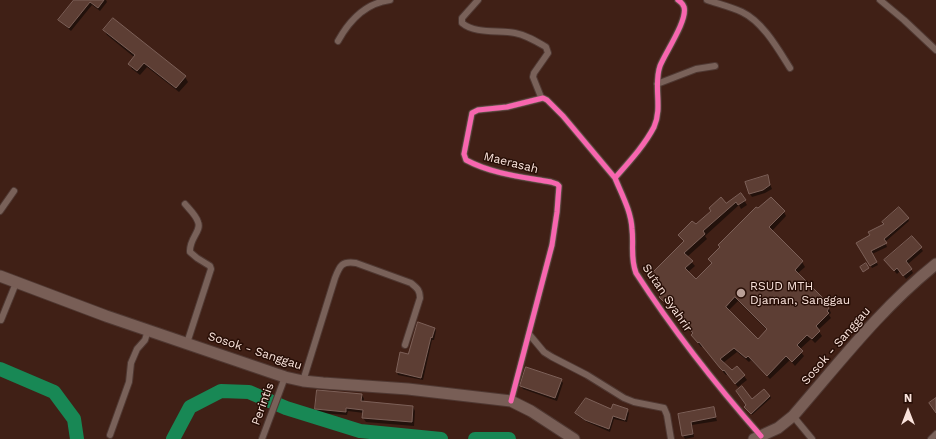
<!DOCTYPE html>
<html>
<head>
<meta charset="utf-8">
<style>
  body { margin:0 }
  #map { position:relative; width:936px; height:439px; overflow:hidden; background:#402016; font-family:"Work Sans",sans-serif }
  canvas { display:block }
  .north { position:absolute; left:888px; top:391px; width:40px; height:40px; -webkit-text-stroke:3px #270e06; paint-order:stroke; rotate:0deg; font-size:11px; font-weight:700; line-height:16px; text-align:center; color:#fae3dc }
  .north::after { content:''; display:block; margin:auto; width:14px; height:18px; background:#fae3dc; clip-path:polygon(50% 0,100% 100%,50% 72%,0 100%) }
</style>
</head>
<body>
<div id="map">
<canvas width="936" height="439"></canvas>
<div class="north">N</div>
</div>
<script>
const ctx = document.querySelector('canvas').getContext('2d');
ctx.lineJoin = 'round';
function paint(path, color) { ctx.fillStyle = color; ctx.fill(path, 'evenodd'); }
function stroke(path, color, width, dash) { ctx.strokeStyle = color; ctx.lineWidth = width; ctx.lineCap = dash ? 'butt' : 'round'; ctx.setLineDash(dash || []); ctx.stroke(path); }
function write(font, color, halo, rows, align = 'center') {
  ctx.font = font + ' "Work Sans",sans-serif'; ctx.lineWidth = 3; ctx.setLineDash([]); ctx.textBaseline = 'middle'; ctx.strokeStyle = halo; ctx.fillStyle = color; for (const [text, x, y, turn = 0] of rows) {
    ctx.save(); ctx.translate(x, y); ctx.rotate((+turn || 0) * Math.PI / 180); ctx.textAlign = isNaN(turn) ? turn : align; if (halo) ctx.strokeText(text, 0, 0); ctx.fillText(text, 0, 0); ctx.restore();
  }
}
const shadow = new Path2D(`
  M75 0H106L107 2 100 11 92 5 71 31 62 23 60 20Z
  M104 30 185 77 188 82 179 92 147 67 140 75 132 69 129 64 134 57 107 35Z
  M767 177 772 189 765 193 752 197 750 194Z
  M741 195 747 205 741 209 739 205 705 236 707 239 687 257 695 266 688 272 696 280 712 263 709 259 784 212 786 216 772 231 802 262 805 267 797 274 826 302 831 313 829 315 831 318 818 330 822 336 815 343 811 339 799 350 804 356 795 366 790 360 770 379 751 360 749 362 737 352 723 363 732 372 737 367 744 376 747 380 738 387 727 374 726 375 724 373 703 346 701 347 692 335 693 334 678 316 663 302 660 298 666 292 653 279 651 275 684 242 679 235 696 226ZM738 301 768 331 758 341 728 311Z
  M908 219 909 221 885 242 887 247 872 254 878 265 872 268 858 244Z
  M912 237 923 251 908 264 913 273 906 279 900 271 897 274 887 263Z
  M435 328 436 331 434 340H432L423 380 398 375 397 372 409 355Z
  M561 380 563 383 557 401 523 389 521 386Z
  M362 395 364 399 363 403 413 407 415 411 414 426 366 422 363 418 364 413 348 411 347 415 319 413 316 409Z
  M770 396 771 398 752 415 747 409V405L752 401Z
  M713 408 717 421 692 425 694 437 685 439 683 435 679 414Z
  M627 409 629 413 627 422 614 419 610 432 587 422 578 416 576 413Z`);
const river = new Path2D(`
  M0 369 54 392 74 419 77 439
  M173 439 190 407 221 391 249 392 286 408 360 431 441 439
  M475 439H509`);
const building = new Path2D(`
  M74 0H104L98 8 90 2 69 28 58 20Z
  M113 18 186 76 176 88 144 63 137 71 128 64 135 55 103 30Z
  M768 175 770 185 763 190 749 194 745 182Z
  M741 193 746 200 738 205 736 202 703 231 705 234 684 253 693 261 685 268 696 279 712 263 708 259 720 247 718 245 756 207 758 208 771 197 785 211 769 227 803 261 795 270 827 302 825 303 829 308 827 311 829 313 816 326 820 331 812 339 807 335 797 345 803 351 792 362 786 356 767 376 748 356 746 358 734 348 720 359 732 370 737 366 745 375 735 384 724 370 723 371 720 368 699 342 698 343 691 335 693 333 674 312 659 297 666 291 650 275 684 241 678 235 692 221 696 224 711 211 709 208 721 197 726 203ZM735 297 767 329 758 339 726 307Z
  M899 207 909 218 884 239 887 243 871 251 877 262 870 266 856 243 870 235 868 232 884 224 882 222Z
  M912 236 922 247 906 261 912 269 903 276 897 268 894 271 884 260Z
  M866 263 869 268 863 272 860 267Z
  M418 322 435 328 432 338 431 337 421 378 396 372 400 352 408 354Z
  M526 367 562 379 555 398 520 386Z
  M742 386 752 399 764 389 770 396 751 414 744 407 746 405 736 391Z
  M317 390 362 394 361 401 413 406 412 422 362 418 363 410 346 408V412L315 409Z
  M586 398 611 409 613 404 628 409 625 420 613 416 609 429 585 420 575 413Z
  M936 398V413L929 403Z
  M714 407 716 417 691 422 693 434 682 436 678 414Z`);
const minor = new Path2D(`
  M478 0 462 18V23C475 34 498 30 515 33 526 35 536 41 546 47L548 53 534 73 533 77 541 97
  M678 0C681 2 683 4 684 7 688 20 665 53 660 66 653 86 663 107 654 127 644 146 629 162 615 178 622 195 631 211 632 229 634 244 630 258 636 273 673 330 716 385 761 436
  M707 0C719 4 731 7 742 12 763 22 778 49 790 68
  M880 0 904 20 936 50
  M338 41C349 21 366 3 390 0
  M657 84 696 69 715 66
  M185 204C189 209 196 215 198 222 202 231 189 238 190 252L197 258 210 266 211 269 187 343
  M0 211 14 191
  M1 320 16 283
  M529 334 544 352 552 357 587 375 624 398 634 402 664 408 667 415 671 439
  M303 381 335 278C340 265 342 261 356 263L411 283C417 288 420 290 420 298L405 345
  M511 401 552 245 557 212 559 186 557 184 551 182C523 177 492 174 466 160L464 154 472 113 478 110 507 107 543 98 547 100 563 116 615 178
  M793 416 812 439
  M110 435 129 382 131 363 137 349 145 340 148 330
  M262 439 285 377
  M931 439 936 434`);
const trunk = new Path2D(`
  M0 276 106 316 285 377 303 381 323 383 408 389 511 401 531 411 574 439
  M754 439 778 428 793 416C840 362 880 309 936 264`);
const cycleway = new Path2D(`
  M678 0C681 2 683 4 684 7 688 20 665 53 660 66 653 86 663 107 654 127 644 146 629 162 615 178 622 195 631 211 632 229 634 244 630 258 636 273 673 330 716 385 761 436
  M511 401 552 245 557 212 559 186 557 184 551 182C523 177 492 174 466 160L464 154 472 113 478 110 507 107 543 98 547 100 563 116 615 178`);
const markers = [
  [741,293,5,"#b99f97"]
];
const streetNames = [
  ["Maerasah",511,163,14],
  ["Sutan Syahrir",667,298,56],
  ["Sosok - Sanggau",836,346,-49],
  ["Sosok - Sanggau",255,351,18],
  ["Perintis",263,404,-70]
];
const poiNames = [
  ["RSUD MTH",750,286],
  ["Djaman, Sanggau",750,300]
];
paint(shadow, '#0007');
stroke(river, '#188855', 14);
paint(building, '#5d3e34');
stroke(building, '#7c6058', 1);
stroke(minor, '#4f3832', 8);
stroke(trunk, '#4f3832', 13);
stroke(minor, '#796159', 6);
stroke(trunk, '#785e56', 11);
stroke(cycleway, '#f766af', 5);
for (const [x, y, r, color] of markers) { const dot = new Path2D(); dot.arc(x, y, r, 0, 2 * Math.PI); ctx.fillStyle = color; ctx.fill(dot); stroke(dot, '#270e06', 1.5); }
write('12px', '#fae3dc', '#270e06', streetNames);
write('12px', '#fae3dc', '#270e06', poiNames, 'left');
</script>
</body>
</html>
